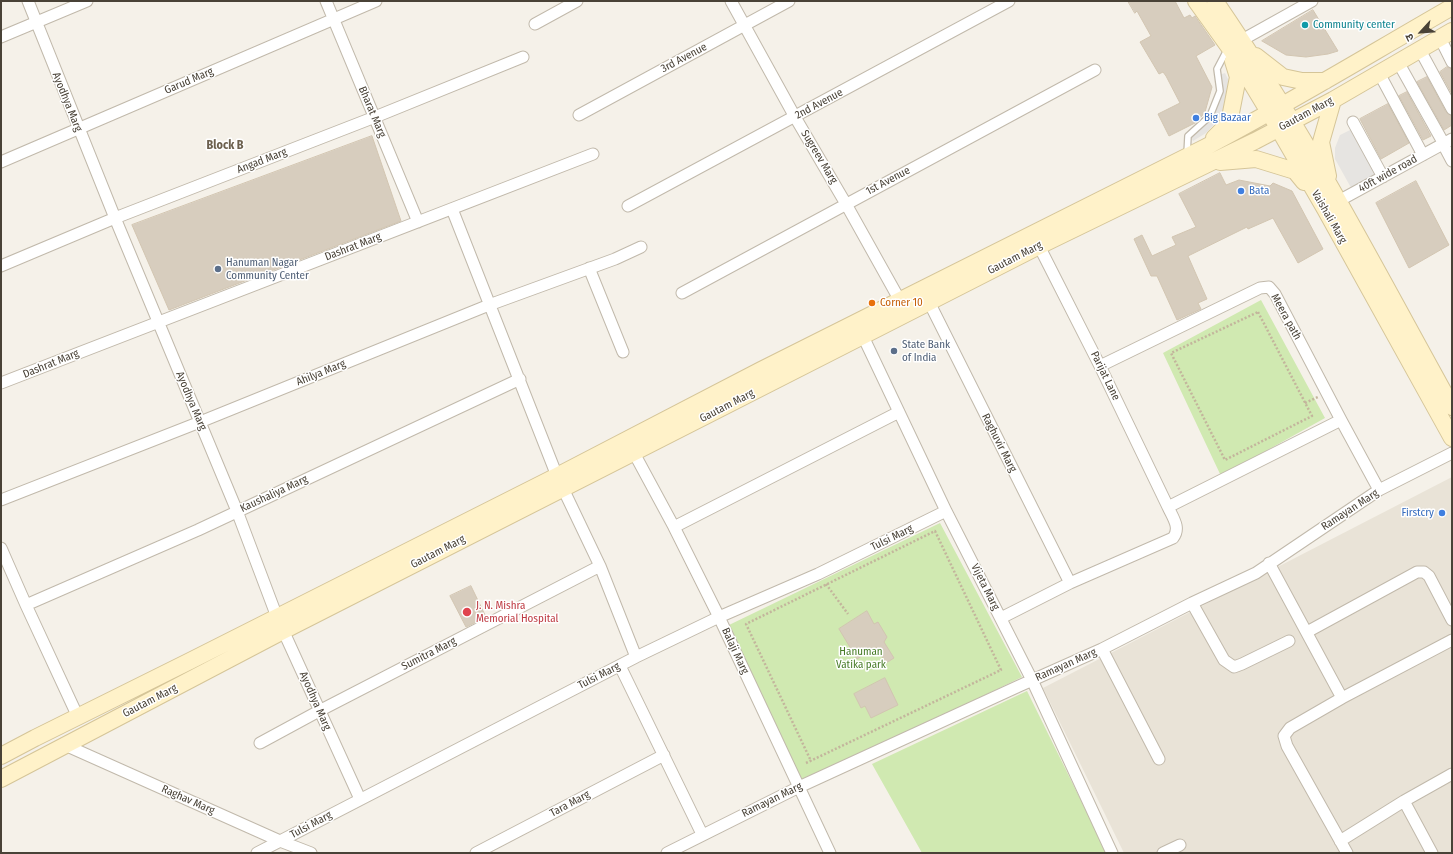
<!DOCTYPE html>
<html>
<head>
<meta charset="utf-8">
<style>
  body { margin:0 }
  #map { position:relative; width:1453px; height:854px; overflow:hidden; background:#f5f1e9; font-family:"Fira Sans Condensed","Noto Sans Devanagari",sans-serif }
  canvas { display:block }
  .frame { position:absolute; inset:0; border:2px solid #494237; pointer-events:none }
  .north { position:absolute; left:1401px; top:12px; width:40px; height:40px; -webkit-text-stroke:3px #fff; paint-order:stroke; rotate:244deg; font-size:11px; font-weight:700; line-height:16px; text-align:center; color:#494237 }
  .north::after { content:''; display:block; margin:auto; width:14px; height:18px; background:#494237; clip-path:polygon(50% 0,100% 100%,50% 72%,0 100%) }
</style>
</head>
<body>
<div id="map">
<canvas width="1453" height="854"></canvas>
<div class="frame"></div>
<div class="north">उ</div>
</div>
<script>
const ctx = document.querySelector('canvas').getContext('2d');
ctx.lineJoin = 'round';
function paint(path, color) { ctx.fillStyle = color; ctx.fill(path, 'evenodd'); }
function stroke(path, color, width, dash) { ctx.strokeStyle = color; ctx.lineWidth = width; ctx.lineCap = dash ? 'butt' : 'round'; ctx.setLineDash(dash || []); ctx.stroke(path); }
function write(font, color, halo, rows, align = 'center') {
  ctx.font = font + ' "Fira Sans Condensed",sans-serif'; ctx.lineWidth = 3; ctx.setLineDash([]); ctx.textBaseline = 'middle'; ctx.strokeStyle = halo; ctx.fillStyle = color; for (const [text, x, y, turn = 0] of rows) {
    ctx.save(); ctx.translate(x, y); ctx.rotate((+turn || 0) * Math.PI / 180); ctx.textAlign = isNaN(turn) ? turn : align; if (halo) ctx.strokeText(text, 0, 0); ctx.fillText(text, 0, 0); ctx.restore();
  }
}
const residential = new Path2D(`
  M1452 477V853H1124L1043 688Z`);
const green = new Path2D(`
  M1261 300 1325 418 1221 476 1163 353Z
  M940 523 1022 677 803 784 729 625Z
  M1027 691 1107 853H922L872 764Z`);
const parking = new Path2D(`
  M1225 73 1228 79 1227 98 1224 109 1217 121 1206 133 1193 141 1190 136 1211 117 1221 92 1219 75Z
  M1354 128 1380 179 1354 193 1335 159V148L1340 135Z`);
const building = new Path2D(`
  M1128 1H1175L1184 18 1190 15 1192 18 1195 16 1215 45 1196 56 1212 87 1205 112 1197 122 1169 136 1158 114 1180 103 1166 76 1163 72 1159 74 1140 42 1151 36 1137 11 1135 13Z
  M1313 10 1338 51 1328 54 1306 57 1286 55 1262 41Z
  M1447 67 1452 69V94L1440 72Z
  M1427 77 1446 112 1452 116V125L1444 130 1417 82Z
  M1407 92 1431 136 1423 140 1399 96Z
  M1388 104 1409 143 1381 159 1360 119Z
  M372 136 401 221 169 310 132 225Z
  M1220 173 1226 185 1239 180 1270 186 1273 183 1292 191 1323 249 1298 263 1273 218 1248 229 1247 227 1188 256 1207 299 1198 303 1201 309 1177 320 1157 276H1151L1134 239 1142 235 1152 256 1176 245 1172 237 1196 227 1179 194Z
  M1416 181 1449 245 1409 268 1376 203Z
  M471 586 486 617 466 627 450 596Z
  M867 611 874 624 878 622 887 637 884 642 894 658 886 663 876 647 857 659 839 629Z
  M885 678 898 705 871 718 865 706 861 708 854 694Z`);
const path = new Path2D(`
  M1258 312 1312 416 1225 460 1171 353Z
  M1305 403 1318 397
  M826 584 848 614
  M806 763 1001 670 935 531 746 624 811 761`);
const lane = new Path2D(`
  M1187 154 1188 136 1210 116 1220 91 1217 69 1228 48`);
const street = new Path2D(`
  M28 1 115 218 237 511 277 617 360 799
  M326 1 418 222
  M731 1 795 117 846 204 903 306
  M535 24 577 1
  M1 37 87 1
  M1440 38 1452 62
  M1242 40 1312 1
  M1420 50 1452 109
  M1398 62 1444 144
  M1379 73 1423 155
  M579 115 789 1
  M1353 122 1383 177
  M1443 144 1452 161
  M1 162 376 1
  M1333 204 1452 139
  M628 206 1009 1
  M452 209 557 476 600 566 636 657
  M1 266 115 218 375 117 523 57
  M589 268 623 352
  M682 293 1095 70
  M929 302 1070 583
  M860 330 946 511 1032 680 1112 853
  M1100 366 1260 288 1269 287 1275 294 1341 420 1379 490
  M1 383C198 305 396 231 593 154
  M634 453 674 527 719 617 830 853
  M1 500 200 422 489 305 615 259 641 247
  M1168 507 1341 420
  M674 527 899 412
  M1 548 26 605 78 717
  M1269 563 1342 698 1452 640
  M1192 603 1224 660 1234 667 1242 664 1289 641
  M26 605 198 530 520 379
  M1001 618 1070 583 1173 538C1181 528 1173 518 1168 507L1100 366 1039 246
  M1307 632 1417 572H1424L1429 576 1452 620
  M1102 649 1159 759
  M620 666 702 834
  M1342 698 1290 728 1284 736 1287 746 1347 853
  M260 743 319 711 600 566
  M65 745 280 841 311 853
  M1404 801 1432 853
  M1340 841 1404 801 1452 774
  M257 853 636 657 719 617 818 574 946 511
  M476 853 664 755
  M667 853 799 787 1019 686 1102 649 1192 603 1256 573 1379 490 1452 453
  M1163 853 1180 845`);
const secondary = new Path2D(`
  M1196 1 1234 54 1269 112 1325 209 1452 438
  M1215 1C1304 130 1376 270 1452 407
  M1256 56 1283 77 1302 81H1325
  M1214 138 1229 123 1238 77 1233 61
  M1220 162 1256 159 1295 171 1304 182
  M1328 176 1321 142 1333 100
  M1 756 35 738 190 661 557 476 761 370 1206 147C1290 103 1370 54 1452 7
  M1 779 283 631 894 320 1039 246 1255 141 1333 100 1452 31`);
const markers = [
  [1305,25,4,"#0f9aa8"],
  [1196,118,4,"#3f7fe0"],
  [1241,191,4,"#3f7fe0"],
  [218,269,4,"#5c6f8a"],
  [872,303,4,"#e8710a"],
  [894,351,4,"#5c6f8a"],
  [1442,513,4,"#3f7fe0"],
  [467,612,5,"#e0444e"]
];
const cultureNames = [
  ["Community center",1313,25]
];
const streetNames = [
  ["3rd Avenue",684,58,-28],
  ["Garud Marg",189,81,-23],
  ["Ayodhya Marg",67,102,68],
  ["2nd Avenue",819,104,-28],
  ["Bharat Marg",372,112,67],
  ["Gautam Marg",1306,114,-28],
  ["Sugreev Marg",819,157,59],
  ["Angad Marg",262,161,-21],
  ["40ft wide road",1388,174,-29],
  ["1st Avenue",888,181,-28],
  ["Vaishali Marg",1329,217,60],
  ["Dashrat Marg",353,247,-21],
  ["Gautam Marg",1015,258,-27],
  ["Meera path",1286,317,61],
  ["Dashrat Marg",51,364,-22],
  ["Ahilya Marg",321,373,-22],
  ["Parijat Lane",1105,376,64],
  ["Ayodhya Marg",191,401,67],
  ["Gautam Marg",727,406,-27],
  ["Raghuvir Marg",999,443,63],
  ["Kaushaliya Marg",274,494,-25],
  ["Ramayan Marg",1350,510,-33],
  ["Tulsi Marg",892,538,-26],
  ["Gautam Marg",438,552,-27],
  ["Vijeta Marg",985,587,63],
  ["Balaji Marg",735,651,65],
  ["Sumitra Marg",429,654,-27],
  ["Ramayan Marg",1066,665,-24],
  ["Tulsi Marg",599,676,-27],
  ["Gautam Marg",150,701,-27],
  ["Ayodhya Marg",315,701,66],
  ["Raghav Marg",188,800,24],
  ["Ramayan Marg",772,800,-26],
  ["Tara Marg",570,804,-28],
  ["Tulsi Marg",311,825,-28]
];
const shopNames = [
  ["Big Bazaar",1204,118],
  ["Bata",1249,191],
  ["Firstcry",1434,513,"right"]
];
const serviceNames = [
  ["Hanuman Nagar",226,263],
  ["Community Center",226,276],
  ["State Bank",902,345],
  ["of India",902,358]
];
const foodNames = [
  ["Corner 10",880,303]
];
const healthNames = [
  ["J. N. Mishra",476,606],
  ["Memorial Hospital",476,619]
];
const parkNames = [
  ["Hanuman",861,652],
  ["Vatika park",861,665]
];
const neighbourhoodNames = [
  ["Block B",225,146]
];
paint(residential, '#e9e3d7');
paint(green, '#d0e9b1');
paint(parking, '#e6e4e1');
paint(building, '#d7cdbe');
stroke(building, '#d2c5b1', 1);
stroke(lane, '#c1b9ab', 8);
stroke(street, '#c1b9ab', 13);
stroke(secondary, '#d5c598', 18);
stroke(path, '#c3b59c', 2.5, [2, 2]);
stroke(lane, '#fff', 5.5);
stroke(street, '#fff', 11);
stroke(secondary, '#fff2c9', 16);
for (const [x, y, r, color] of markers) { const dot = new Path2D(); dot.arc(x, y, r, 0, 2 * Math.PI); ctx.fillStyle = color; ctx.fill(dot); stroke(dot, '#fff', 1.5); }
write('11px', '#0d838f', '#fff', cultureNames, 'left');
write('11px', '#494237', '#fff', streetNames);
write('11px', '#366cbe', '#fff', shopNames, 'left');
write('11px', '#4e5e75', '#fff', serviceNames, 'left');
write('11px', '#c56008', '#fff', foodNames, 'left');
write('11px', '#be3a42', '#fff', healthNames, 'left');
write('11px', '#487c28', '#fff', parkNames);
write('bold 12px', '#6c604e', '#fff', neighbourhoodNames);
</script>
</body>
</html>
